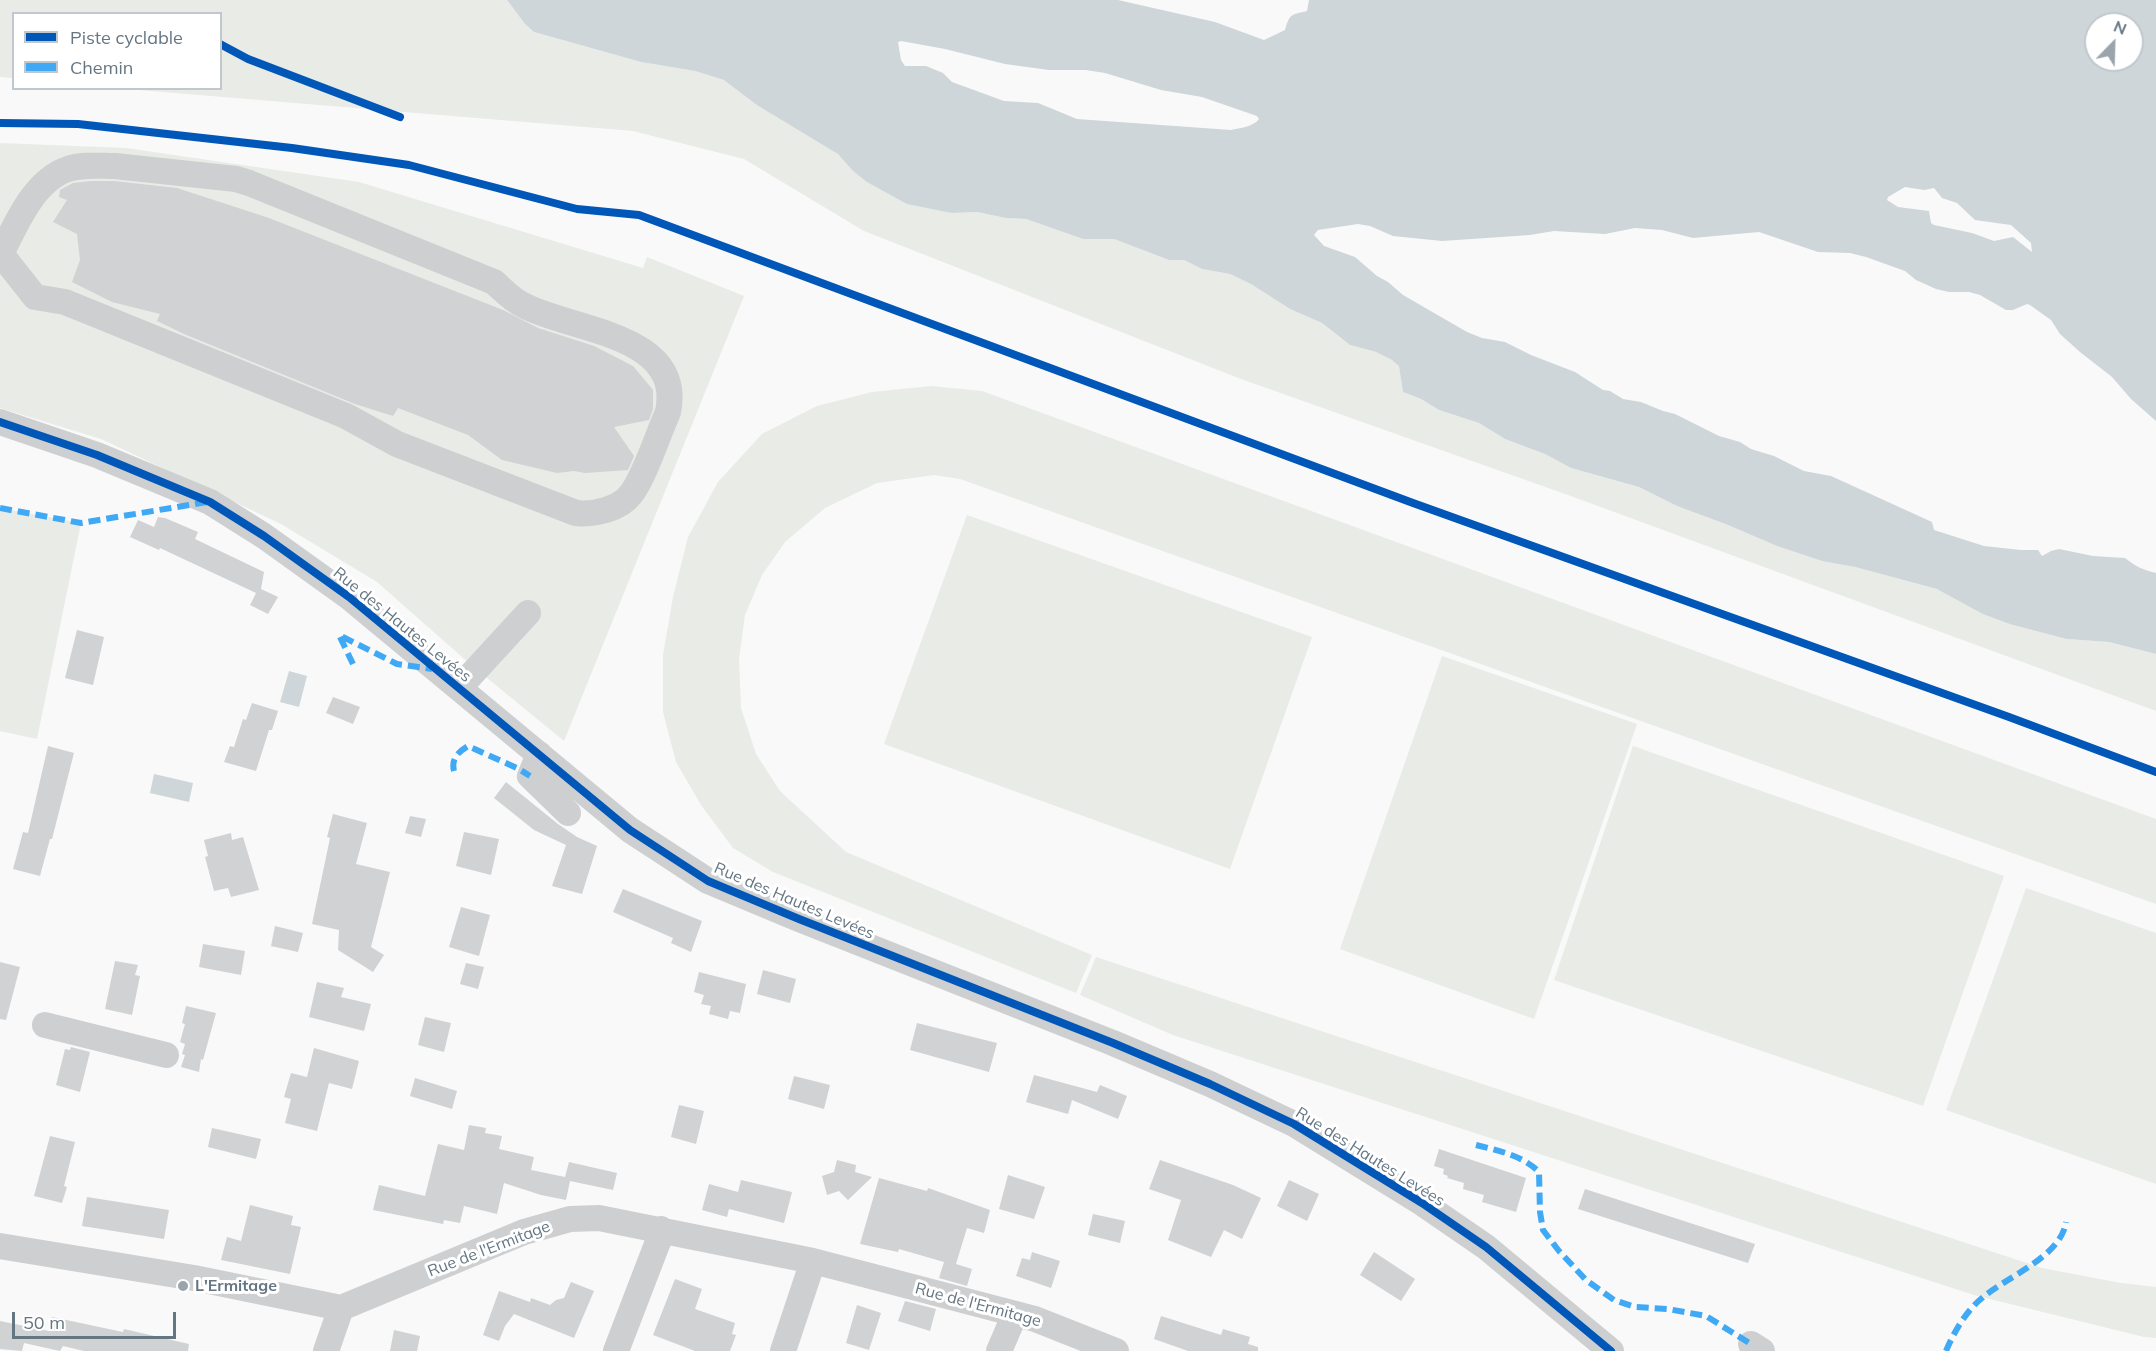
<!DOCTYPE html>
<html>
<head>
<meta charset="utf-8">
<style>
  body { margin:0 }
  #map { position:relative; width:2156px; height:1351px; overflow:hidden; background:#f9f9f9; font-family:Mulish,sans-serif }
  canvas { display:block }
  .legend { position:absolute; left:12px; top:12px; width:210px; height:78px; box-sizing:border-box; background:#fff; border:2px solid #c1c8cd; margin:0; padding:8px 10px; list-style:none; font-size:18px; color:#657683 }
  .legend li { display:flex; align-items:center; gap:12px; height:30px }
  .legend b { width:30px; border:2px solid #c1c8cd }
  .north { position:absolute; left:2084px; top:12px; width:60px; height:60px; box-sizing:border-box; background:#fff; border:2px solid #c1c8cd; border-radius:50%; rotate:23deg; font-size:16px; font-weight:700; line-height:24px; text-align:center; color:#657683 }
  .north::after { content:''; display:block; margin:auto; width:21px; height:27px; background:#99a4ac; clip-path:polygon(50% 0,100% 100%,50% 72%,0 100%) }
  .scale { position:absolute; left:12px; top:1312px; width:164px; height:27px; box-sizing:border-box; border:3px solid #657683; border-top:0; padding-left:8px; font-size:18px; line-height:21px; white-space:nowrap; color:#657683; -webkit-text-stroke:4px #fff; paint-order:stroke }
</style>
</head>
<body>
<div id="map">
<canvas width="2156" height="1351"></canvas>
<ul class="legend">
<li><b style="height:8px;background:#0057b8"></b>Piste cyclable</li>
<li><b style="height:8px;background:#3fa9f5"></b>Chemin</li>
</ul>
<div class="north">N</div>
<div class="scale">50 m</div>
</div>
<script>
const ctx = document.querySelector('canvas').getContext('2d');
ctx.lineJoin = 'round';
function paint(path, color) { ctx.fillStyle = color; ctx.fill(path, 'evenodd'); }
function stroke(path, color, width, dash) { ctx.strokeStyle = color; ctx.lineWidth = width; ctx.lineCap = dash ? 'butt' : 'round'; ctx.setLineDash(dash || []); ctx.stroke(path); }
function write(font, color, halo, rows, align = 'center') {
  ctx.font = font + ' Mulish,sans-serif'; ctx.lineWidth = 6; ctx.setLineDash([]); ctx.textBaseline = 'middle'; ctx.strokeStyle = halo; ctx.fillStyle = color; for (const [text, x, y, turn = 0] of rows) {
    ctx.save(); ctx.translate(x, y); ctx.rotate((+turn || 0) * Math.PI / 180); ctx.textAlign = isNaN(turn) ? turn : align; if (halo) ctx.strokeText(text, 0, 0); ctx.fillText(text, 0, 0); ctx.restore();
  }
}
const green = new Path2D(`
  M0 0H507L525 24 534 32 641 62 695 71 724 80 823 143 838 154 852 170 952 213 977 212 1006 218 1026 219 1083 239H1114L1169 260H1184L1202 269 1230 274 1251 284 1290 309 1322 323 1350 345 1376 352 1392 360 1399 365 1403 392 1421 399 1439 410 1479 423 1505 439 1545 454 1571 468 1639 487 1677 506 1728 525 1777 546 1822 561 1855 567 1937 589 2067 639 2109 642 2156 654V711L1568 495 1241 379 864 231 744 159 633 131 127 89 220 88V14H14L13 78 0 77Z
  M0 143 126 148 359 182 643 268 647 257 744 296 564 741 470 664 377 582 281 524 101 439 0 408Z
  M931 386 982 391 2156 819V904L960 479 934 475 877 483 825 508 785 542 762 575 745 615 739 659 741 708 756 754 780 791 846 852 1092 955 1076 993 773 872 733 848 701 805 676 762 663 712V655L673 597 688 537 718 482 762 434 817 406 872 392Z
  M0 508 81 523 37 739 0 731Z
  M967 515 1312 637 1230 869 884 744Z
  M1442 656 1637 724 1534 1019 1340 949Z
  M1633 746 2004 876 1923 1106 1554 980Z
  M2026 888 2156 933V1184L1946 1110Z
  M1096 957 2042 1268 2121 1283 2156 1287V1338L2144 1337 1974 1295 1173 1035 1080 995Z`);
const water = new Path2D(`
  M507 0H1118L1215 22 1264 40 1285 30C1290 13 1291 15 1307 11L1309 0H2156V421L2131 399 2112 377 2080 352 2060 334 2051 320 2030 305 2027 304 2013 310H2006L1980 295 1969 292H1949L1936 289 1916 280 1905 271 1866 257 1850 253 1818 252 1759 232 1693 238 1662 230 1635 228 1605 234 1554 231 1530 235 1442 241 1393 236 1370 226 1358 224 1318 230 1314 235 1324 246 1355 257 1377 276 1388 282 1403 295 1467 332 1482 338 1505 342 1531 355 1575 372 1603 390 1610 391 1623 399 1641 402 1663 411 1675 414 1719 436 1740 442 1751 449 1774 456 1804 471 1831 476 1932 522 1934 530 1984 546 2021 550H2038L2042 556 2051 551 2059 549 2093 556 2125 558C2135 566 2143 570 2156 573V654L2109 642 2067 639 2010 624 1983 614 1937 589 1855 567 1822 561 1777 546 1728 525 1677 506 1639 487 1571 468 1545 454 1505 439 1479 423 1439 410 1421 399 1403 392 1399 366 1392 360 1376 352 1350 345 1322 323 1290 309 1251 284 1230 274 1202 269 1184 260H1169L1114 239H1083L1026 219 1006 218 977 212 952 213 907 204 867 182 852 170 838 154 757 105 724 80 695 71 641 62 534 32 525 24ZM2096 24H2132V60H2096ZM901 41 945 49 1005 64 1049 70H1086L1105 73 1161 90 1202 97 1257 116 1259 119C1253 127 1240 128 1231 130L1077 119 1038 103 1004 101 952 82 943 73 926 66H905L901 60 898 42ZM1905 187 1924 190 1934 188 1942 198 1957 203 1975 220 2011 225 2031 243 2032 252 2013 237 1994 241 1972 233 1934 225 1931 223 1929 211 1898 207 1887 200 1888 197Z
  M289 671 307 676 299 707 280 702Z
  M154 774 193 783 189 802 150 793Z`);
const building = new Path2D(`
  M91 181H114L177 188 269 218 503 310 538 328 594 346 633 366 653 390V409L649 420 614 427 634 456 628 470 585 473 574 471 557 473 502 460 468 435 398 408 393 416 355 404 184 334 157 321 160 314 112 302 72 282 80 260 77 234 53 222 67 200 59 197 60 190 73 183Z
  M158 517 165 518 198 532 195 539 264 572 261 589 278 597 268 614 250 605 256 593 160 548 159 550 130 537 138 520 154 527Z
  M77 630 104 637 93 685 65 678Z
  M333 697 360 707 353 724 326 713Z
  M252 703 278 711 272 730H269L256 771 224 762 230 746 234 747 243 719 246 720Z
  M48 746 74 753 52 839H50L40 876 13 869 23 832 28 833Z
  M506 782 558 824 577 837 597 846 582 894 552 886 566 845 534 830 494 798Z
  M333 814 367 823 356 864 390 872 371 947 384 955 373 972 338 950 339 930 312 924 330 838 327 837Z
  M410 816 426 819 421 837 405 833Z
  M464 832 499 839 491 875 456 866Z
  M231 833 232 840 243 837 259 890 231 897 228 888 214 891 205 857 208 856 204 840Z
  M623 889 702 921 691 952 671 943 673 938 613 912Z
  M461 907 490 915 479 956 449 947Z
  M275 926 303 933 298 952 271 946Z
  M203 944 245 951 241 975 199 967Z
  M115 961 138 965 135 975 140 976 132 1015 105 1009Z
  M0 962 20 967 6 1020 0 1019Z
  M466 963 484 967 478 989 460 984Z
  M763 970 796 979 790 1003 757 994Z
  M699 972 746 984 740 1013 730 1011 728 1019 709 1014 711 1006 701 1004 704 995 694 992Z
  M317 982 344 988 341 997 371 1004 364 1031 309 1017Z
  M186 1006 216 1013 203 1060 201 1059 199 1072 181 1067 185 1055 182 1054 185 1044 180 1042 185 1024 182 1023Z
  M425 1017 451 1023 444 1052 418 1045Z
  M917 1023 997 1043 989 1072 910 1050Z
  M71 1047 90 1052 80 1092 56 1085 65 1049 70 1050Z
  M314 1048 359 1061 352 1089 329 1083 317 1131 285 1123 291 1099 284 1097 291 1073 307 1077Z
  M1034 1075 1097 1092 1100 1085 1127 1096 1118 1119 1072 1100 1068 1114 1026 1102Z
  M794 1076 830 1085 824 1109 788 1099Z
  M415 1078 457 1091 452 1109 410 1096Z
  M679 1105 704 1111 696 1144 671 1137Z
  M469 1125 486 1128 485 1133 502 1136 499 1149 534 1157 531 1170 565 1177 569 1162 617 1173 613 1190 570 1181 566 1200 541 1195 504 1183 497 1214 464 1206 460 1223 444 1220 443 1224 373 1210 379 1185 425 1196 438 1144 464 1150Z
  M212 1128 261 1139 256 1159 208 1147Z
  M50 1136 75 1142 64 1186 67 1187 62 1203 34 1196Z
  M1439 1149 1526 1178 1516 1212 1482 1202 1484 1195 1463 1189 1464 1183 1447 1178 1448 1176 1443 1174 1444 1169 1434 1166Z
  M837 1160 856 1165 855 1172 872 1177 848 1200 839 1191 827 1195 822 1176 834 1172Z
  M1160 1160 1233 1185 1261 1198 1242 1239 1224 1230 1211 1257 1168 1240 1181 1200 1149 1189Z
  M1008 1175 1045 1187 1034 1219 999 1209Z
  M879 1178 927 1191 928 1188 990 1210 984 1233 967 1228 956 1264 972 1269 967 1286 939 1278 944 1262 899 1249 898 1252 860 1244Z
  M741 1180 792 1192 784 1223 729 1209 727 1217 702 1210 709 1184 738 1192Z
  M1289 1180 1319 1194 1307 1221 1277 1206Z
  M1585 1189 1755 1244 1748 1263 1578 1209Z
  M87 1197 169 1210 164 1239 82 1226Z
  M250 1205 293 1216 291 1225 301 1227 290 1274 221 1260 227 1237 241 1241Z
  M1093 1214 1125 1221 1120 1243 1088 1235Z
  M1032 1252 1060 1261 1051 1288 1016 1276 1022 1258 1030 1260Z
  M1374 1252 1415 1279 1401 1301 1360 1275Z
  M675 1279 702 1289 695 1309 735 1323 732 1334 736 1335 730 1351H695L653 1335Z
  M571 1282 594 1291 574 1338 514 1314 505 1326 499 1341 483 1335 499 1291 530 1302 531 1298 550 1305 556 1300 564 1298Z
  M905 1301 936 1309 930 1331 898 1321Z
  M857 1305 881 1313 869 1350 846 1343Z
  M1161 1316 1221 1335 1223 1329 1250 1337 1248 1344 1258 1347V1351H1188L1154 1339Z
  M52 1317 123 1332 124 1329 189 1344 188 1351H84L63 1346 60 1351 24 1343 22 1351 0 1349V1321L49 1331Z
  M394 1330 420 1336 417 1351H390Z`);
const minor = new Path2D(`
  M115 166 236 179 249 183 494 282C503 290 512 300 523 305 571 331 684 333 668 412 658 434 645 476 631 494 620 509 594 515 576 513L397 444 346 416 65 302 35 297 1 254C16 224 34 180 68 169 82 164 100 166 115 166Z
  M0 422 97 455 210 502 264 536 349 597 630 830 708 881 799 919 1113 1043 1210 1084 1294 1124 1422 1203 1486 1247 1611 1351
  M459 688 528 613
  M539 754 530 776 568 813
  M45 1025 166 1055
  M0 1246 194 1278 341 1308 524 1232 570 1219 599 1218 813 1261 1035 1319 1116 1351
  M1751 1344 1762 1351
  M326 1351 341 1308
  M616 1351 659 1239 661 1229
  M783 1351 813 1261
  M999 1351 1015 1314`);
const quiet = new Path2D(`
  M0 508 81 523 207 502
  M353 664 339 635 397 664 432 669
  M454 771C451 759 458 752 468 746L519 769 530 776
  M1476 1145C1499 1151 1522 1155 1539 1172L1540 1212 1543 1230 1559 1251 1586 1280 1614 1300 1635 1307 1668 1309 1706 1316 1751 1344
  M1946 1351C1954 1332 1966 1311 1982 1298 2006 1277 2061 1257 2066 1222`);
const cycleway = new Path2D(`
  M220 44 248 59 400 117
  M0 123 78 124 292 148 409 165 577 209 639 215 1413 503 2009 717 2156 772
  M0 422 97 455 210 502 264 536 349 597 630 830 708 881 799 919 1113 1043 1210 1084 1294 1124 1422 1203 1486 1247 1611 1351`);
const markers = [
  [183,1286,6,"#99a4ac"]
];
const streetNames = [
  ["Rue des Hautes Levées",402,625,39],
  ["Rue des Hautes Levées",794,901,23],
  ["Rue des Hautes Levées",1370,1157,32],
  ["Rue de l'Ermitage",489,1249,-21],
  ["Rue de l'Ermitage",978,1305,15]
];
const poiNames = [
  ["L'Ermitage",195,1286]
];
paint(green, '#e8ebe6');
paint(water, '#ced6d9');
paint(building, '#d0d2d3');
stroke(minor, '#cecfd0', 26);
stroke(quiet, '#3fa9f5', 6, [12, 6]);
stroke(cycleway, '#0057b8', 8);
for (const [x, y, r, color] of markers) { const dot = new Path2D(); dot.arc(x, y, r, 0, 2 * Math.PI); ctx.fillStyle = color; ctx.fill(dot); stroke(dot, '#fff', 2); }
write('16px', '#657683', '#fff', streetNames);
write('bold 16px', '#657683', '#fff', poiNames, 'left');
</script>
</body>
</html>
